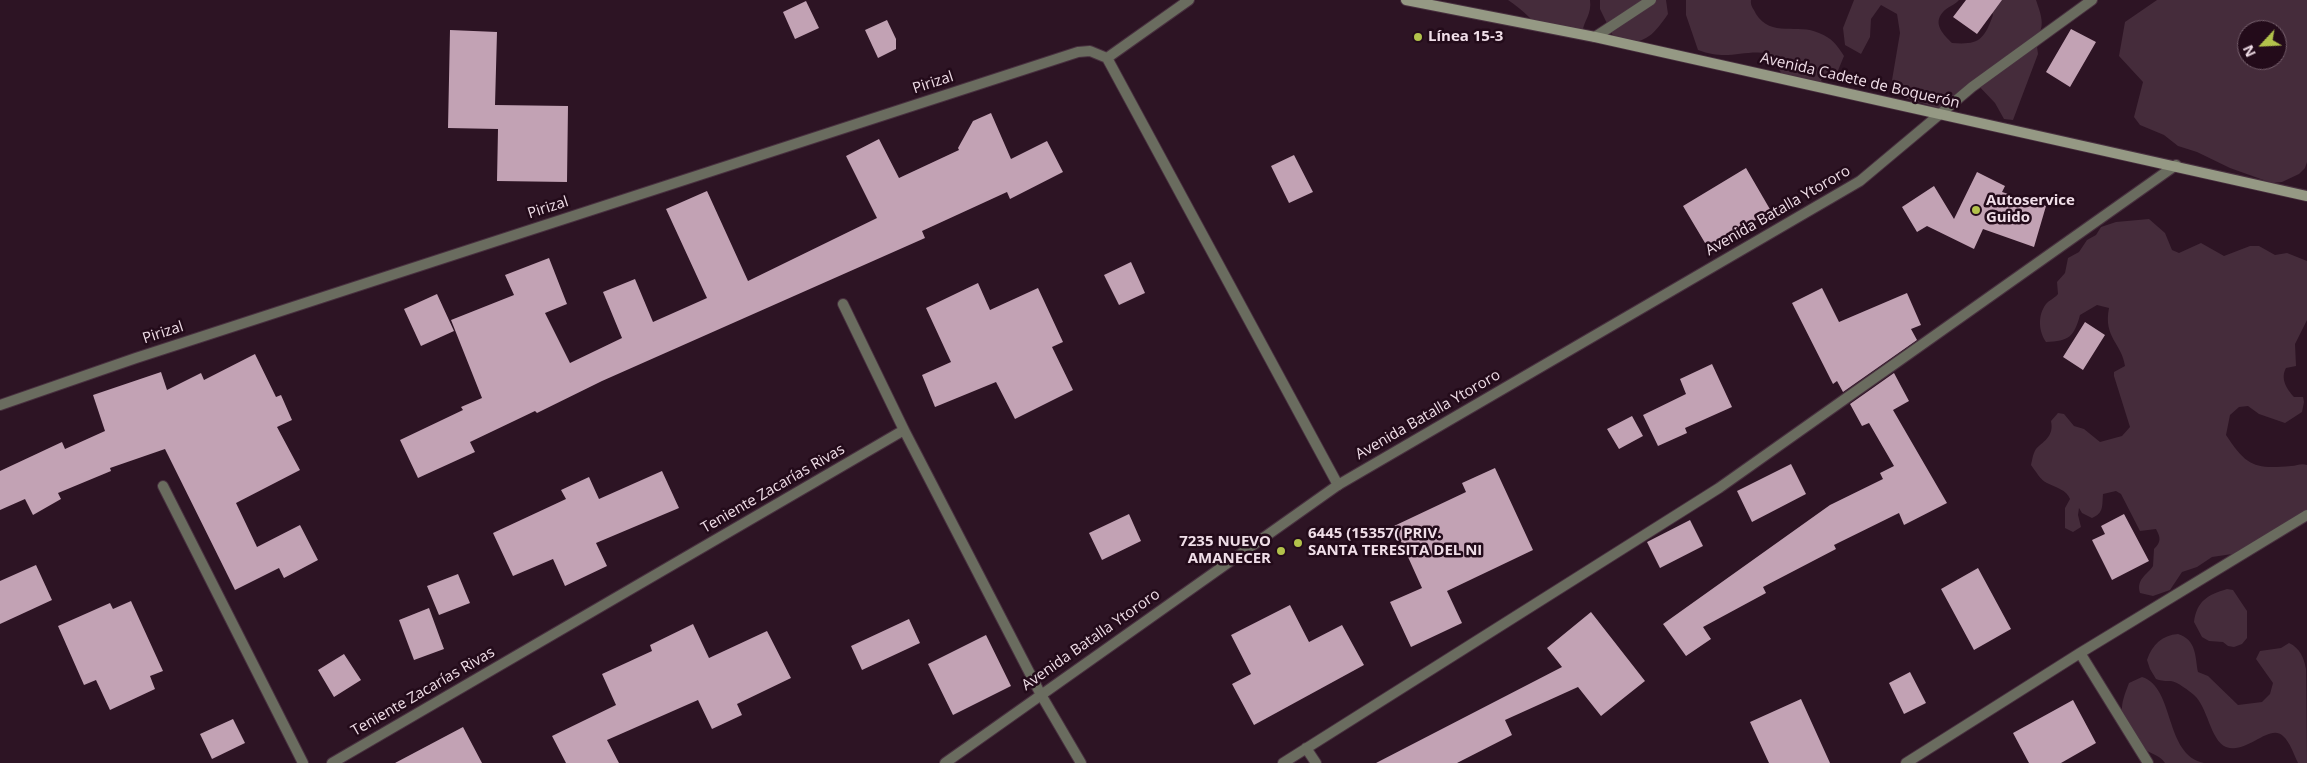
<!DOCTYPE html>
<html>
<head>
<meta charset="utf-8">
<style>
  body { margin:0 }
  #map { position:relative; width:2307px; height:763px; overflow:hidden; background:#2d1424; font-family:"Open Sans",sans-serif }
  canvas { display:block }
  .north { position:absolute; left:2237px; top:20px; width:50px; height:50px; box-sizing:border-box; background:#230b1a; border:1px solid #755f6c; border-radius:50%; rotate:245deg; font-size:14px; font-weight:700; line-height:20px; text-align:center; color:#f0dee8 }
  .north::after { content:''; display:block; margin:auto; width:18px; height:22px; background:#b2c24b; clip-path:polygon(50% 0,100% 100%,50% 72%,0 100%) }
</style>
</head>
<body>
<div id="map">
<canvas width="2307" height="763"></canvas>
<div class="north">N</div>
</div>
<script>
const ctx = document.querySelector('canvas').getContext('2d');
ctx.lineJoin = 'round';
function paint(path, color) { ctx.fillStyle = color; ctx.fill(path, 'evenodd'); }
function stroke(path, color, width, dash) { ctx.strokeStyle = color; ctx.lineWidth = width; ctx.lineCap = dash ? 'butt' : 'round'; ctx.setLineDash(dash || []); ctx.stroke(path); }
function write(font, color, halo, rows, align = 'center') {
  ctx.font = font + ' "Open Sans",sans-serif'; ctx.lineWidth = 5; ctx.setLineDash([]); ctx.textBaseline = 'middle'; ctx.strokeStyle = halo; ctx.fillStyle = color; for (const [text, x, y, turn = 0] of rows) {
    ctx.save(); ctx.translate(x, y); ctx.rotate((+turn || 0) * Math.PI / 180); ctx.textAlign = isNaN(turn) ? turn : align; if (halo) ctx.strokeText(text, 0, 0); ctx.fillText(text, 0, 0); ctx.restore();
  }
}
const green = new Path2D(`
  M1508 0H1590C1592 14 1584 20 1582 33 1538 41 1539 20 1508 0Z
  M1600 0H1666L1668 14C1653 36 1643 47 1615 40L1600 9Z
  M1686 0H1751C1750 6 1754 9 1756 14 1771 38 1798 23 1819 33 1832 38 1837 45 1844 56L1837 73 1821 80 1823 85 1786 80 1768 53C1739 50 1728 61 1698 50L1686 15Z
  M1854 0H1959C1955 5 1947 7 1943 12 1932 24 1944 35 1952 43 1979 45 1984 40 1993 15L1990 6 1995 0H2036C2041 15 2046 26 2036 39L2038 54 2013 120 2004 119 1995 103 1976 83 1941 109 1905 98 1891 86 1900 33 1897 14 1881 5 1871 19 1870 37 1861 54 1845 45 1843 28Z
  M2157 0H2307V162L2305 168 2299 174 2282 182 2272 183 2230 168 2197 152 2178 146 2164 135 2140 125 2134 117 2143 82 2119 56 2125 22ZM2247 30H2277V60H2247Z
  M2149 219 2165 233 2172 250 2179 253 2201 243 2224 256 2250 246H2259L2275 255 2287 253 2307 261V320L2295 344 2296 366 2286 368C2280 379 2287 389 2294 397H2303L2304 402 2302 412 2285 423 2259 414 2248 406 2239 407 2230 415 2226 435C2247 467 2255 469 2291 466 2297 466 2301 463 2307 465V514L2239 553 2212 557 2197 567 2182 572 2170 590 2153 596 2140 593C2136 579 2147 575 2153 566L2154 549C2161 542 2161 538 2156 529L2140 531 2121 494 2116 491 2103 494C2102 506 2104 513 2092 518L2082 513 2079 508 2078 515 2081 527 2073 532 2065 528V508L2070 499C2067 490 2055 487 2047 483 2041 481 2035 470 2031 465 2032 461 2033 453 2036 449 2045 440 2054 436 2051 421L2058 413 2064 414 2074 426 2084 429 2100 442 2122 436 2130 427 2114 376V372L2125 366C2122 343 2103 338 2109 308L2097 305 2080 315C2074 337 2069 341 2046 342 2039 332 2037 316 2046 304 2049 300 2054 299 2058 294L2057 282 2065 273 2068 258 2079 252 2087 240 2096 235 2101 227 2116 222Z
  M2227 589 2233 590 2247 611V638L2242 644 2234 647 2228 646 2223 642 2209 641 2202 637 2194 622C2197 601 2207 595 2227 589Z
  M2178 634C2197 640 2195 657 2198 672L2208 676 2238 705 2262 702 2270 694 2273 683 2256 659 2260 651 2281 648 2289 643C2300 648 2304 658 2306 669L2307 763H2298C2294 755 2290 742 2283 736 2269 723 2247 755 2226 747 2210 740 2208 707 2194 695 2189 691 2178 682 2171 681 2165 681 2162 681 2156 679L2150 669 2147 660C2152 645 2162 635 2178 634Z
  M2142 677C2175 687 2164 755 2204 763H2165C2159 754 2150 754 2142 748 2138 745 2135 739 2133 735 2118 714 2120 706 2129 683Z`);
const building = new Path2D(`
  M1966 0H2002L1977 34 1953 17Z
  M806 1 819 28 795 39 783 12Z
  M887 20 896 39V49L878 58 865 30Z
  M2071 29 2096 42 2070 87 2046 72Z
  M450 30 497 32 495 105 568 106 567 182 497 181 498 129 448 128Z
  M991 113 1011 159 1047 141 1063 172 1010 199 1007 192 922 231 925 238 602 381 537 413 535 411 470 442 475 452 418 478 400 440 463 410 461 407 482 398 451 320 514 295 505 275 549 258 567 304 545 313 570 363 622 338 603 292 635 279 653 322 707 298 666 209 707 191 748 281 877 218 846 156 879 139 899 178 959 150 958 148 973 121Z
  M1294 155 1313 192 1289 203 1271 166Z
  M1746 168 1771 211 1708 248 1683 206Z
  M1977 172 2005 186 2002 192 2046 206 2034 247 1983 229 1974 249 1927 226 1917 232 1902 207 1934 186 1954 219Z
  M1131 262 1145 293 1119 305 1104 275Z
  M978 283 990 310 1038 288 1063 342 1052 347 1073 390 1015 419 996 382 935 407 922 375 951 362 926 308Z
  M1822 288 1839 322 1907 293 1921 325 1911 329 1917 340 1843 392 1837 381 1833 384 1792 303Z
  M437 294 454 331 421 346 404 309Z
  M2085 322 2105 335 2083 370 2063 357Z
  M255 354 276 397 281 395 292 420 277 427 300 470 236 503 257 547 300 525 318 560 284 578 279 568 235 590 165 449 110 468 111 471 58 493 61 499 33 515 25 499 0 510V471L62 442 65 449 105 431 93 395 161 372 167 390 201 373 204 380Z
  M1712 364 1732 407 1685 428 1687 433 1658 446 1643 415 1686 394 1680 379Z
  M1894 373 1909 401 1893 410 1947 503 1904 525 1899 513 1834 545 1836 549 1763 587 1766 593 1703 627 1711 639 1686 656 1663 624 1830 505 1883 479 1880 473 1894 466 1869 423 1862 426 1850 404Z
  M1632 416 1643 436 1619 449 1607 429Z
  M1791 464 1806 494 1752 522 1737 491Z
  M1495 468 1533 550 1447 591 1462 623 1411 647 1390 602 1422 588 1394 526 1466 492 1462 483Z
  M662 471 679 508 596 543 607 566 565 586 553 559 513 576 493 533 566 499 561 490 589 477 599 499Z
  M1129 514 1141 541 1102 560 1089 533Z
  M2124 514 2149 561 2112 580 2092 540 2105 534 2101 526Z
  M1690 520 1703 546 1660 568 1647 542Z
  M36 565 52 600 0 624V581Z
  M1978 568 2011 629 1974 650 1941 589Z
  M458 574 470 603 439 615 427 586Z
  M131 601 163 671 150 676 155 689 110 710 96 680 84 685 58 626 110 603 113 609Z
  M1290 605 1309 642 1342 625 1364 665 1254 725 1232 684 1251 674 1231 635Z
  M429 608 444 649 414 660 399 620Z
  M1591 612 1645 681 1601 716 1578 687 1505 720 1512 735 1457 763H1376L1562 667 1547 648Z
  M909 619 920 643 862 670 851 646Z
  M693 624 709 658 767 631 791 678 737 704 742 715 712 729 698 700 607 740 619 763H566L552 736 616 705 602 674 652 651 650 645Z
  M986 635 1011 686 953 715 928 664Z
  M344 654 361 680 334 697 318 670Z
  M1910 672 1926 703 1904 714 1889 683Z
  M1801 699 1830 763H1769L1750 722Z
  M2073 700 2096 743 2061 763H2029L2013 733Z
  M233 719 245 743 212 759 200 734Z
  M463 727 482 763H395Z`);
const minor = new Path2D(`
  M1189 0 1107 58 1338 485
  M1595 37 1651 0
  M1940 114 1972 87 2092 0
  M843 304 904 430
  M0 405 136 358 1078 52 1090 51 1107 58
  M163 486 303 763
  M2080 653 2148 763
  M1306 748 1316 763
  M332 763 904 430 1040 693 1081 763
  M1283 763 1719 488 2176 165
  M1906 763 2080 653 2307 515`);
const tertiary = new Path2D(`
  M945 763 1338 485 1860 181 1940 114`);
const secondary = new Path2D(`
  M1406 0 1595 37 2307 196`);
const markers = [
  [1418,37,5,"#b2c24b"],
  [1976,210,5,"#b2c24b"],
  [1298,543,5,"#b2c24b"],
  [1281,551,5,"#b2c24b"]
];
const poiNames = [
  ["Línea 15-3",1428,37],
  ["Autoservice",1986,201],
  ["Guido",1986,218],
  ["6445 (15357( PRIV.",1308,534],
  ["SANTA TERESITA DEL NI",1308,551],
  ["7235 NUEVO",1271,542,"right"],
  ["AMANECER",1271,559,"right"]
];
const streetNames = [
  ["Avenida Cadete de Boquerón",1860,81,13],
  ["Pirizal",933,83,-18],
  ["Pirizal",548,208,-18],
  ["Avenida Batalla Ytororo",1778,211,-30],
  ["Pirizal",163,333,-18],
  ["Avenida Batalla Ytororo",1428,415,-30],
  ["Teniente Zacarías Rivas",773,489,-30],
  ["Avenida Batalla Ytororo",1091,640,-35],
  ["Teniente Zacarías Rivas",423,692,-30]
];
paint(green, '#452c3b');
paint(building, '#c2a2b4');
stroke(minor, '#48303f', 12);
stroke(tertiary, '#48303f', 12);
stroke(secondary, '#48303f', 12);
stroke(minor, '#6a6c5f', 10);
stroke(tertiary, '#6a6c5f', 10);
stroke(secondary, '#959984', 10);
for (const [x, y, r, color] of markers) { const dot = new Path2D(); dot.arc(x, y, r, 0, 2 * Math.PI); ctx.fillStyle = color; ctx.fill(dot); stroke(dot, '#230b1a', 2); }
write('bold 15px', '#f0dee8', '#230b1a', poiNames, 'left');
write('15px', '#f0dee8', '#230b1a', streetNames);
</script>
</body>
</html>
